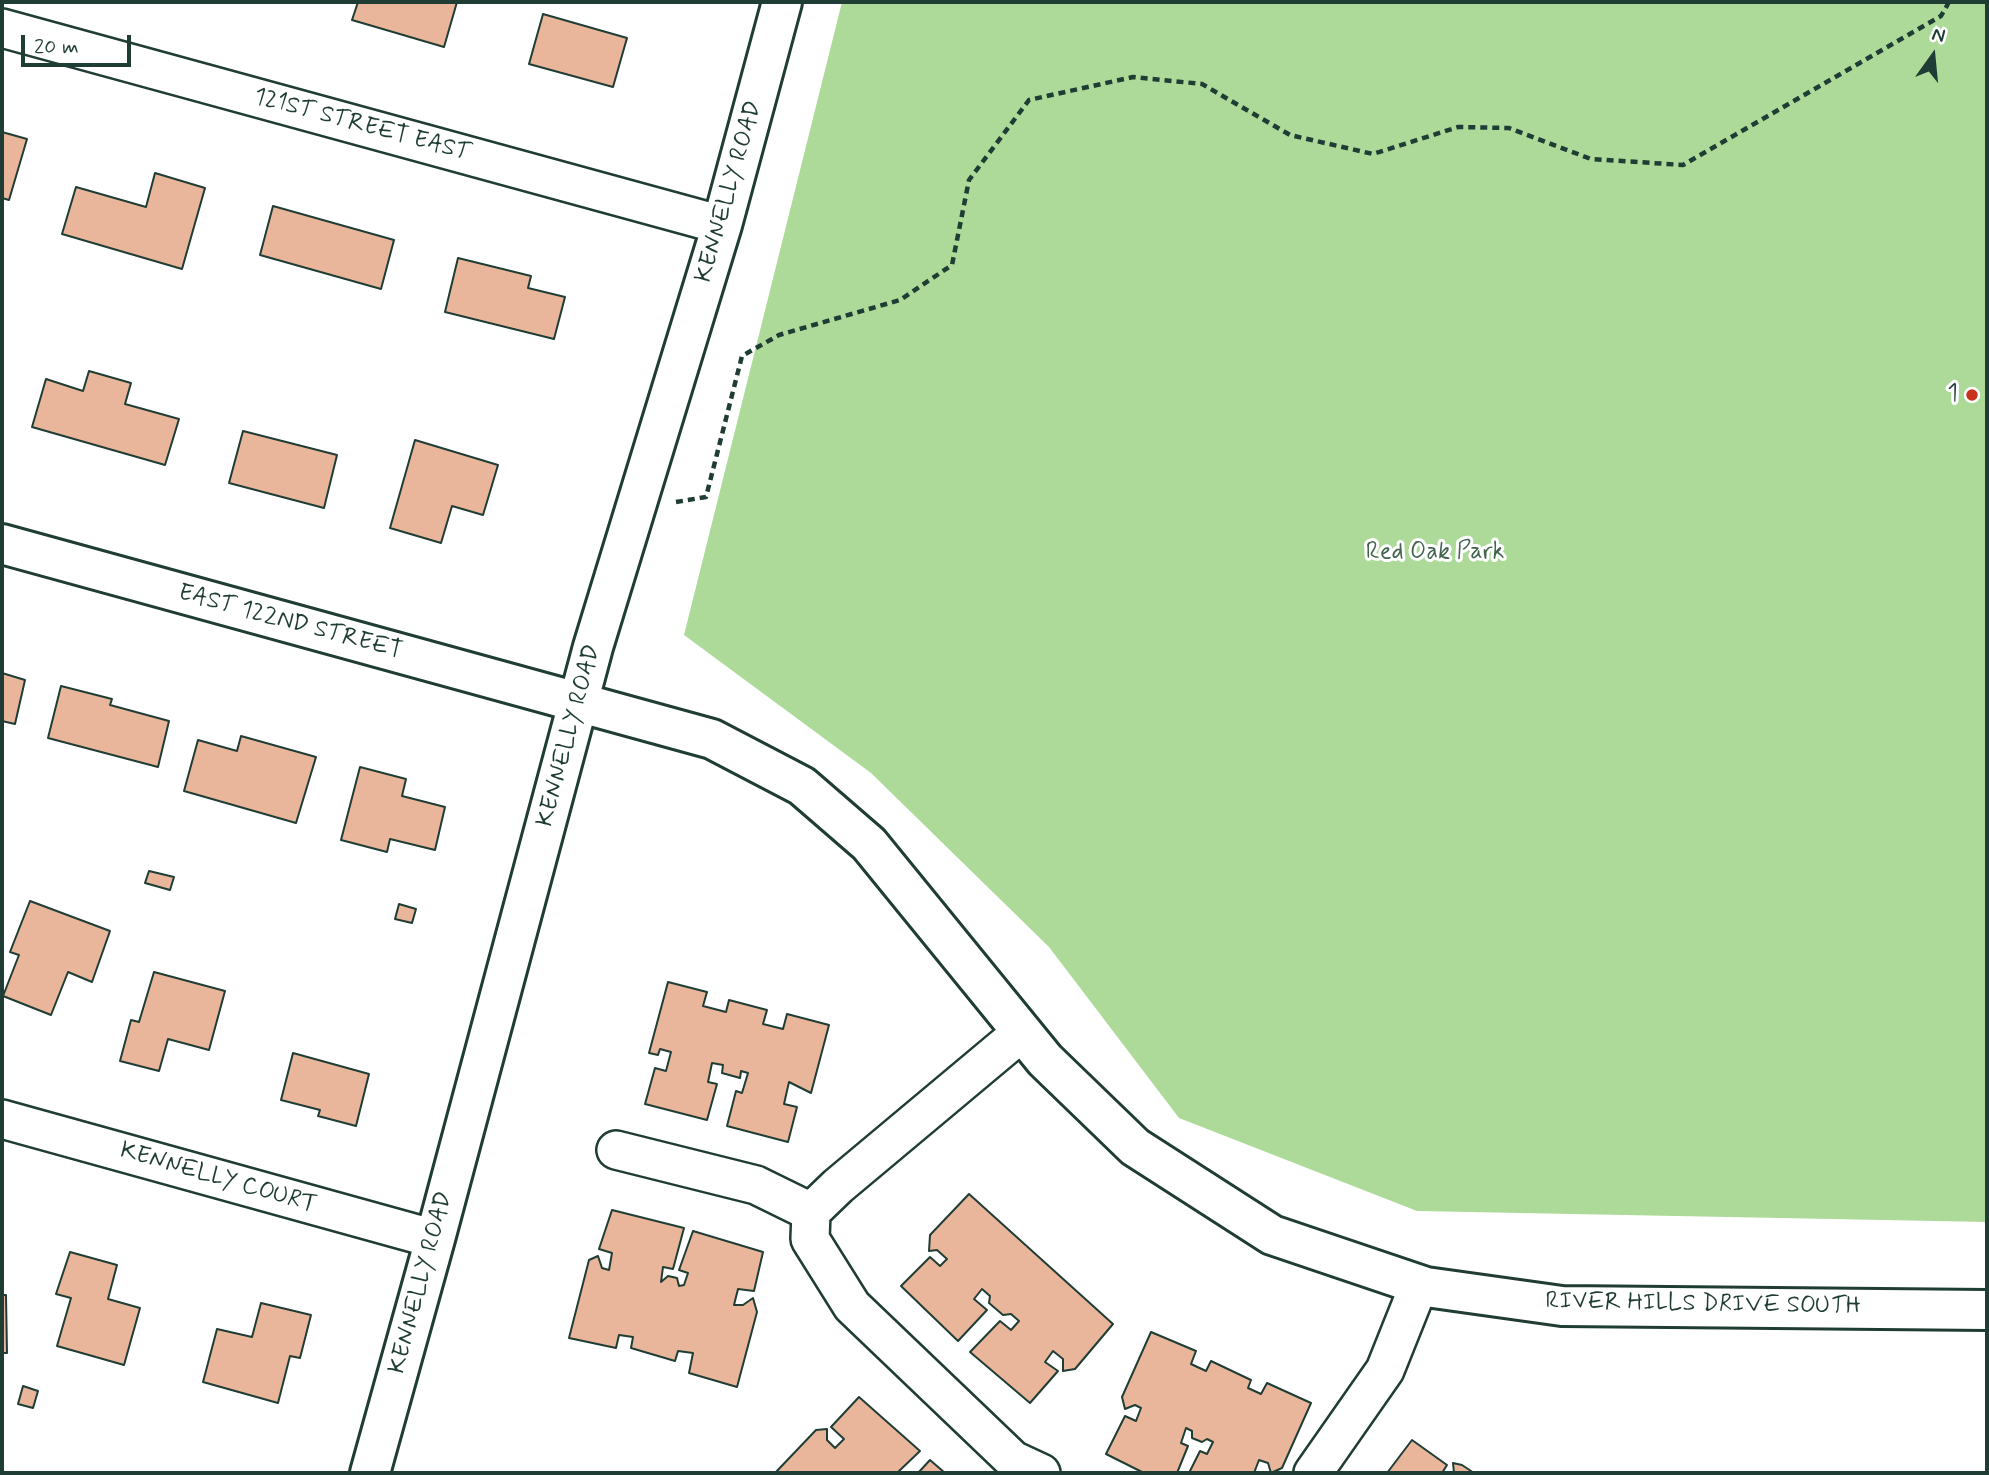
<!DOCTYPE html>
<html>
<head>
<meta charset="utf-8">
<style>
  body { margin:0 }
  #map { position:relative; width:1989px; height:1475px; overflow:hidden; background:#fff; font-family:Mynerve,sans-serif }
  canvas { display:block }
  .frame { position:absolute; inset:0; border:4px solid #1f3d34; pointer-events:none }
  .north { position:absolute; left:1898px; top:21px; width:70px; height:70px; -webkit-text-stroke:5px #fff; paint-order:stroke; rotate:15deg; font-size:19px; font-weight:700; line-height:28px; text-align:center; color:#1f3d34 }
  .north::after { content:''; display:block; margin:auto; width:24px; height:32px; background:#1f3d34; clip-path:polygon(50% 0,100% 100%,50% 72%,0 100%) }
  .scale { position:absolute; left:21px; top:35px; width:110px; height:32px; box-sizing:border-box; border:4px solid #1f3d34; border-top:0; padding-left:9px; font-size:21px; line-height:24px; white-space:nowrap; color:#1f3d34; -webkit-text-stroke:5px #fff; paint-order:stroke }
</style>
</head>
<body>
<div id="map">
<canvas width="1989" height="1475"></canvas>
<div class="frame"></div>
<div class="north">N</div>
<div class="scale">20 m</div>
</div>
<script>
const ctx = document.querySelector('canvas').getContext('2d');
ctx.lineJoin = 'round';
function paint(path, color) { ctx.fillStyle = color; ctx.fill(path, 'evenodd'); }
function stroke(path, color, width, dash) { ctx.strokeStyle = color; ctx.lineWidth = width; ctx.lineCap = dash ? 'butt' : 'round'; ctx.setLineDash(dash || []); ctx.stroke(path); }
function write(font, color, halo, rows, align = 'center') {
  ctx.font = font + ' Mynerve,sans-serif'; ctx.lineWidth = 6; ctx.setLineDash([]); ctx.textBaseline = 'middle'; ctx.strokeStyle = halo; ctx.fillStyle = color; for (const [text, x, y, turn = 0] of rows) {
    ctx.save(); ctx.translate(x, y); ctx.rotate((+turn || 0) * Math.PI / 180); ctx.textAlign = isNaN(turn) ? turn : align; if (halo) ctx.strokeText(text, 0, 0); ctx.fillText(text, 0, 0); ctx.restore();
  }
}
const green = new Path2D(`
  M842 2H1987V1222L1417 1211 1179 1118 1049 947 871 773 684 635Z`);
const building = new Path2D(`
  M358 2H457L444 47 352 20Z
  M543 14 627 38 613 87 529 64Z
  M2 132 27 139 9 200 2 198Z
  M155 173 205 188 182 269 62 234 76 187 146 207Z
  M273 206 394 240 381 289 260 255Z
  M458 258 531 276 528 288 565 297 554 339 445 312Z
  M89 371 131 383 125 404 179 419 165 465 32 427 46 379 83 391Z
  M243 431 337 455 324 508 229 483Z
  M415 440 498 465 483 515 452 506 441 543 390 528Z
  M2 673 25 680 15 724 2 721Z
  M61 686 112 699 110 705 169 721 158 767 48 738Z
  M241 736 316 757 296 823 184 791 198 740 237 751Z
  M360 767 406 779 402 796 445 807 435 850 390 839 387 852 341 840Z
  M149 871 174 877 170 890 145 883Z
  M30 901 110 931 92 982 68 972 51 1015 3 996 19 955 10 952Z
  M399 904 416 909 412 923 395 919Z
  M154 972 225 991 209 1050 168 1039 159 1071 120 1061 131 1020 139 1022Z
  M668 982 707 992 703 1006 726 1012 729 1000 767 1010 763 1024 783 1029 787 1014 829 1025 811 1093 789 1082 784 1104 797 1107 788 1142 727 1126 736 1091 742 1093 748 1073 741 1071 740 1078 722 1073 723 1065 712 1063 708 1082 717 1084 707 1120 645 1104 655 1068 666 1071 671 1052 660 1049 658 1055 649 1053Z
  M293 1053 369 1074 356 1126 318 1116 320 1110 281 1100Z
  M969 1194 1113 1324 1075 1369 1063 1371V1359L1053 1351 1045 1362 1058 1371 1030 1403 970 1352 1000 1321 1011 1330 1019 1321 1011 1314 1003 1315 989 1303 990 1296 982 1289 974 1299 987 1310 958 1341 901 1286 930 1257 940 1266 947 1259 937 1250 929 1251 930 1235Z
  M612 1210 684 1228 673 1269 663 1267 661 1282 668 1276 677 1278 679 1286 684 1285 688 1273 679 1270 693 1231 763 1252 754 1291 738 1289 734 1305H743L753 1298 757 1312 737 1387 689 1373 693 1353 678 1351 675 1361 631 1348 633 1337 619 1335 616 1348 569 1338 589 1260 598 1256 602 1268 609 1270 612 1253 599 1249Z
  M70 1252 117 1265 108 1299 140 1308 124 1365 57 1346 71 1298 56 1294Z
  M2 1295H6L7 1353H2Z
  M261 1303 311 1315 300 1358 290 1356 278 1403 203 1382 217 1329 252 1337Z
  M1151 1332 1196 1351 1191 1364 1206 1371 1211 1361 1251 1380 1248 1388 1261 1394 1267 1383 1311 1403 1282 1468 1271 1473 1268 1463 1259 1460 1254 1473H1189L1200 1451 1207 1454 1213 1442 1207 1439 1202 1442 1192 1438V1431L1186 1428 1181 1443 1188 1446 1177 1473H1144L1106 1454 1125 1416 1136 1421 1141 1408 1135 1405 1125 1409 1122 1397Z
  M23 1386 38 1391 33 1408 18 1404Z
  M859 1397 920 1451 897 1473H775L816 1430 827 1429V1440L835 1448 844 1439 831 1427Z
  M1412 1440 1447 1465 1442 1473H1387Z
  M930 1460 945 1473H918Z
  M1453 1463 1462 1465 1474 1473H1454Z`);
const path = new Path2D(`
  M676 502 706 497 742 356 779 335 900 300 952 265 969 180 1029 100 1133 77 1202 84 1290 135 1373 154 1458 127 1509 128 1591 159 1683 165 1941 16 1949 2`);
const street = new Path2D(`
  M2 28 722 225
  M1022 1032 838 1186 811 1212 810 1239 852 1306 1013 1460 1041 1473
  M2 1119 435 1239
  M616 1150 756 1185 811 1212
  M1313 1473 1385 1370 1419 1285`);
const secondary = new Path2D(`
  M2 544 712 739 802 786 869 844 1045 1060 1135 1147 1272 1235 1426 1287 1562 1306 1987 1310
  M370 1473 435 1239 593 647 722 225 782 2`);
const markers = [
  [1972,395,7,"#c8321e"]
];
const streetNames = [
  ["121ST STREET EAST",362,126,15],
  ["KENNELLY ROAD",730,192,-74],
  ["EAST 122ND STREET",290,623,15],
  ["KENNELLY ROAD",570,736,-75],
  ["KENNELLY COURT",218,1179,16],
  ["KENNELLY ROAD",422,1283,-75],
  ["RIVER HILLS DRIVE SOUTH",1703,1305,1]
];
const poiNames = [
  ["1",1958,395]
];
const parkNames = [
  ["Red Oak Park",1435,553]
];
paint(green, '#adda98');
paint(building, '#e9b69b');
stroke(building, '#1f3d34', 2);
stroke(street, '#1f3d34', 42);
stroke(secondary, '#1f3d34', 44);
stroke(path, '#1f3d34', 4.5, [7, 5]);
stroke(street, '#fff', 37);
stroke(secondary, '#fff', 38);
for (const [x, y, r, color] of markers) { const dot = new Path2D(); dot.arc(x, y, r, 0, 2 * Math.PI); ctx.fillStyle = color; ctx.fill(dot); stroke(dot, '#fff', 2.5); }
write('24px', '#1f3d34', '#fff', streetNames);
write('24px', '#1f3d34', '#fff', poiNames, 'right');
write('24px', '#42644d', '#fff', parkNames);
</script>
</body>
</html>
